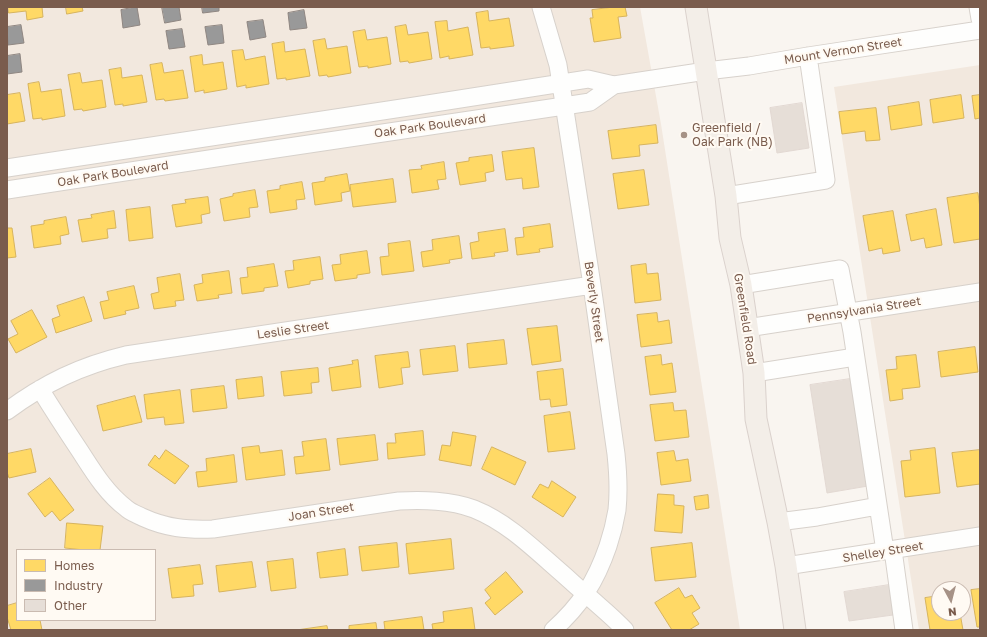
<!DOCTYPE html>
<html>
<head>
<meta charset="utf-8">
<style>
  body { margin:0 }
  #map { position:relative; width:987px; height:637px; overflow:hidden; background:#f9f5f0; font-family:"Golos Text",sans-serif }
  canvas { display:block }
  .frame { position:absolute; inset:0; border:8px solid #7a5c4d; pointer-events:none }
  .legend { position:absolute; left:16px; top:549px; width:140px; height:72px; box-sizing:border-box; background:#fffaf3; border:1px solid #cabbb1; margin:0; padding:5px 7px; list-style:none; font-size:12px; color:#7a5c4d }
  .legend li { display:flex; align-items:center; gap:8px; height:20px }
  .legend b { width:20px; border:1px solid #cabbb1 }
  .north { position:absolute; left:931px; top:581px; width:40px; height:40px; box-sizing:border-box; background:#fffaf3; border:1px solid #cabbb1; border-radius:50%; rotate:173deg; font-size:11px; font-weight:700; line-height:16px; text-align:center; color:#7a5c4d }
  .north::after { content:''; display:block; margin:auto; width:14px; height:18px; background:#a69286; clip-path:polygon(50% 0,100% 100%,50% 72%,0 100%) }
</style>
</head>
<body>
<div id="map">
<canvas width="987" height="637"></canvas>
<div class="frame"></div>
<ul class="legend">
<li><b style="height:11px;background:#ffd966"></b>Homes</li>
<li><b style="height:11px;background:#999"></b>Industry</li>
<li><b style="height:11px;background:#e6ded7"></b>Other</li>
</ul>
<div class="north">N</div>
</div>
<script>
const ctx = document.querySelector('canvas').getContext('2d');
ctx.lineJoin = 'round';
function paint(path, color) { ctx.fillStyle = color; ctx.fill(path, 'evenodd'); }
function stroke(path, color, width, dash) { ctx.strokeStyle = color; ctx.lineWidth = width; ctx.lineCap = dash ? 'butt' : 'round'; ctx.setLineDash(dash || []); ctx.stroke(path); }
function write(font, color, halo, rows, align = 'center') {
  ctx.font = font + ' "Golos Text",sans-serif'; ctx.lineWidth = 4; ctx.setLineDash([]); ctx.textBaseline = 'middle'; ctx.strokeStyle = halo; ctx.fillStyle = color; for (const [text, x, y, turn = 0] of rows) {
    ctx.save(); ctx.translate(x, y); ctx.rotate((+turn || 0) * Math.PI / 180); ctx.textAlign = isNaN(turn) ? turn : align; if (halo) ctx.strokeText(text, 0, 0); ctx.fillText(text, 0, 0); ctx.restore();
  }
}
const residential = new Path2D(`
  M7 7H640L661 124 740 630H7ZM17 550H155V620H17Z
  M980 65V630H919L834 87ZM939 589H963V613H939Z`);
const homes = new Path2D(`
  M8 7H42L43 17 27 20 26 11 9 13Z
  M66 7H82L83 11 67 14Z
  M614 7H625L627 16 618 17 621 38 594 42 590 18H593L592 10Z
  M488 11 489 21 509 18 514 46 490 49V47L481 48 476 13Z
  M447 21 448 31 468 27 473 55 449 59V56L440 58 435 22Z
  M406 25 408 35 428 32 432 59 409 63 408 61 400 62 395 27Z
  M365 30 367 40 387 37 391 64 368 68V66L359 67 353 32Z
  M325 39 327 49 347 46 351 73 328 77 327 75 319 76 313 41Z
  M284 42 285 52 305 49 310 76 286 80V78L277 79 272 44Z
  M243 50 245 60 265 56 269 84 246 88V85L237 87 232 51Z
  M202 55 203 65 223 62 227 89 204 93V90L195 92 190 57Z
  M162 63 164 73 183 70 188 98 165 101 164 99 156 100 150 65Z
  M121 68 122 78 142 75 147 102 123 106V104L115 105 109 70Z
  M80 73 82 83 102 80 106 107 83 111 82 109 74 110 68 75Z
  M39 82 41 92 61 89 65 116 42 120V118L33 119 28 84Z
  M20 93 25 121 7 124V95Z
  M961 95 964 118 933 123 930 100Z
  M980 95V118L975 119 972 96Z
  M919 102 922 125 891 130 888 107Z
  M876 108 880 140 866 141 865 131 842 134 839 112Z
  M656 125 658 143 639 145 640 156 612 159 608 131Z
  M534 148 539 187 523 189 522 178 506 180 502 152Z
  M492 155 494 171 485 173 486 181 460 185 456 163 469 161V158Z
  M444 162 446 179 437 180 439 189 412 193 409 170 422 169 421 166Z
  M644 170 649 205 618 209 613 174Z
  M347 174 350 191 341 193 342 201 315 205 312 183 325 181V178Z
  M393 179 396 202 353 207 350 185Z
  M302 182 305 199 296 200 297 209 270 213 267 191 280 189V186Z
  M255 190 258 207 249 208 250 217 224 221 220 199 233 196V194Z
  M978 193 980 208V239L954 243 947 198Z
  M208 197 210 213 201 215 202 223 176 227 172 205 186 203 185 200Z
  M150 207 153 238 129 241 126 210Z
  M936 209 942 245 926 248 924 238 911 241 906 215Z
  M114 211 116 228 107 229 108 238 82 242 78 220 92 218 91 215Z
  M893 211 900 251 883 254 882 248 869 251 863 216Z
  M66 217 69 234 60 236 61 244 34 248 31 226 44 224V221Z
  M550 224 553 247 539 249 540 252 517 255 515 238 524 237 523 228Z
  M7 228H12L16 257 7 258Z
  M505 229 508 251 494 253 495 256 472 259 470 243 479 241 478 233Z
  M459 236 462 258 449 260 450 263 423 267 421 252 433 250 432 240Z
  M410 241 414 271 382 275 380 257 389 256 388 244Z
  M367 251 370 273 357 275V278L335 281 332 265 341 264 340 255Z
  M320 257 323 279 310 281V284L288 288 285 271 294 270 293 261Z
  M274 264 278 286 264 288V291L242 294 240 278 248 277 247 268Z
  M646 264 647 274 658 273 661 300 635 303 631 266Z
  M229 271 232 293 218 295 219 298 197 301 194 285 203 283 202 275Z
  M180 274 184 300 175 301 176 306 154 309 151 294 159 292 157 278Z
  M134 286 139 308 125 311 126 314 104 319 100 302 109 300 107 292Z
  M84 297 92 321 56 333 52 319 60 316 57 306Z
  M32 310 47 337 16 353 8 339 18 334 11 321Z
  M657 313 658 322 669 320 672 343 641 347 637 315Z
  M557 326 561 361 532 365 527 329Z
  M504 340 507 364 469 368 467 344Z
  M455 346 458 371 423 375 420 350Z
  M975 347 978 372 941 377 938 352Z
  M408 352 410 367 401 368 403 384 379 388 375 356Z
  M661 355 662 365 672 363 676 392 650 395 645 357Z
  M916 355 920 387 902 389 903 399 890 401 886 370 897 369 896 357Z
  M358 360 361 387 332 391 329 368 353 364 352 361Z
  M318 368 319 382 311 383 312 393 284 396 281 372Z
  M563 369 567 405 551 407 550 399 540 400 537 372Z
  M262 377 264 396 238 399 236 380Z
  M224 386 227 408 193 412 191 390Z
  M180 390 184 423 165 425 164 417 147 419 144 395Z
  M135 396 142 422 103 431 97 406Z
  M673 403 674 411 686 410 689 437 655 441 650 405Z
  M570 412 575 449 548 452 544 416Z
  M423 431 425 455 388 459 387 443H396L395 434Z
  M453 432 476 436 471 466 439 460 442 445 450 446Z
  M375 435 378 460 340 465 337 439Z
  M326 439 330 470 296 474 294 457 304 456 302 442Z
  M259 446 260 453 282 450 285 475 246 480 242 448Z
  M492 447 526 462 515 485 482 469Z
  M935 448 940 493 905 497 901 461 911 460 910 451Z
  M31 449 36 472 9 478 7 472V454Z
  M166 450 189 466 175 484 148 465 155 455 159 459Z
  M980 450V484L957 487 952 453Z
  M674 451 676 461 688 459 691 481 661 485 657 453Z
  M234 455 237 482 198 487 196 472 207 471 206 459Z
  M50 478 74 510 60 521 52 511 45 517 28 494Z
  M552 481 576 497 563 517 532 497 540 484 548 488Z
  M658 494 674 495V505L684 506 682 533 655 531Z
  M708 495 709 508 696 510 694 497Z
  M67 523 103 526 100 550H84L65 548Z
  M451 539 454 569 409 574 406 544Z
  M397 543 399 567 362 571 359 547Z
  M692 543 696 577 655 581 651 548Z
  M345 549 348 575 320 578 317 553Z
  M293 559 296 588 271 591 267 562Z
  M252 562 256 587 219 592 216 566Z
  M200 565 203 584 193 585 194 596 172 598 168 569Z
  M506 572 523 592 495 615 485 603 491 598 485 590Z
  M679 588 685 598 692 595 700 608 692 613 699 624 689 630H672L655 603Z
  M980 589V627H977L971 590Z
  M939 596V613H960L963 630H930L925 598Z
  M17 603V620H40L42 630H11L7 617V606Z
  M472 608 475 630H433L432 624 444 622 443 612Z
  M422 617 424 630H385L384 622Z
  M376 623 377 630H349V626Z
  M327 626 328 630H297Z`);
const industry = new Path2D(`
  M137 7 140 25 123 28 121 10Z
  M162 7H179L181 20 165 23Z
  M202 7H219V11L203 13Z
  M304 10 307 28 290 30 288 13Z
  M263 20 266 37 250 40 247 22Z
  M21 25 24 43 8 45 7 27Z
  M222 25 224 43 208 45 205 27Z
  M182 29 185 47 169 49 166 31Z
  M20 54 22 72 7 74V56Z`);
const building = new Path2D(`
  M802 103 809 148 777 153 770 108Z
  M850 379 868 486 827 493 810 385Z
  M889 585 893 615 849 621 844 592Z`);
const minor = new Path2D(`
  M541 7 558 65 592 285 616 454C618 473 619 491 617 510 615 522 612 534 608 546 596 581 581 605 553 630
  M978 7 980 19
  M7 168 415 106 588 79 614 85 706 71 749 66 808 56 980 30
  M7 190 242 154 564 106 590 102 614 85
  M726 196 826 180 808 56
  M741 285 840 269 852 332 885 551
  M747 328 980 292
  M754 373 855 357
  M40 389C53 410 66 430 80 451 93 471 106 493 126 508 130 512 136 514 142 517 166 528 186 530 213 529L399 501C423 500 450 500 474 509 509 523 536 551 564 575 572 582 579 589 587 595 599 606 613 617 625 630
  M7 411C45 383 80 366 126 355L592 285
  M778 522 817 517 878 506
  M893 550 904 630
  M786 566 980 536`);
const major = new Path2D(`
  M696 7 726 196 730 238 741 285 754 373 756 419 778 522 786 566 795 630`);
const markers = [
  [684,135,4,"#a69286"]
];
const streetNames = [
  ["Mount Vernon Street",843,51,-9],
  ["Oak Park Boulevard",430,126,-8],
  ["Oak Park Boulevard",113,174,-9],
  ["Beverly Street",594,302,82],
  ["Pennsylvania Street",864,310,-9],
  ["Greenfield Road",745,319,81],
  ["Leslie Street",293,330,-8],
  ["Joan Street",321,512,-9],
  ["Shelley Street",883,552,-9]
];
const poiNames = [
  ["Greenfield /",692,128],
  ["Oak Park (NB)",692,142]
];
paint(residential, '#f2e8de');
paint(homes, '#ffd966');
stroke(homes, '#d7b45e', 1);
paint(industry, '#999');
stroke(industry, '#908782', 1);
paint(building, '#e6ded7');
stroke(building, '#e2d8d2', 1);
stroke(minor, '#d7d1cb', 19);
stroke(major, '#dad1cc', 23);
stroke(minor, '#fefefd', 17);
stroke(major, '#f3eee8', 21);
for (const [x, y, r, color] of markers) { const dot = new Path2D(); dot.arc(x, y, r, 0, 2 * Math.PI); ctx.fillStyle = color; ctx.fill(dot); stroke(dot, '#fffaf3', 1.5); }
write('12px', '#7a5c4d', '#fffaf3', streetNames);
write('12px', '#7a5c4d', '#fffaf3', poiNames, 'left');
</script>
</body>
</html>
